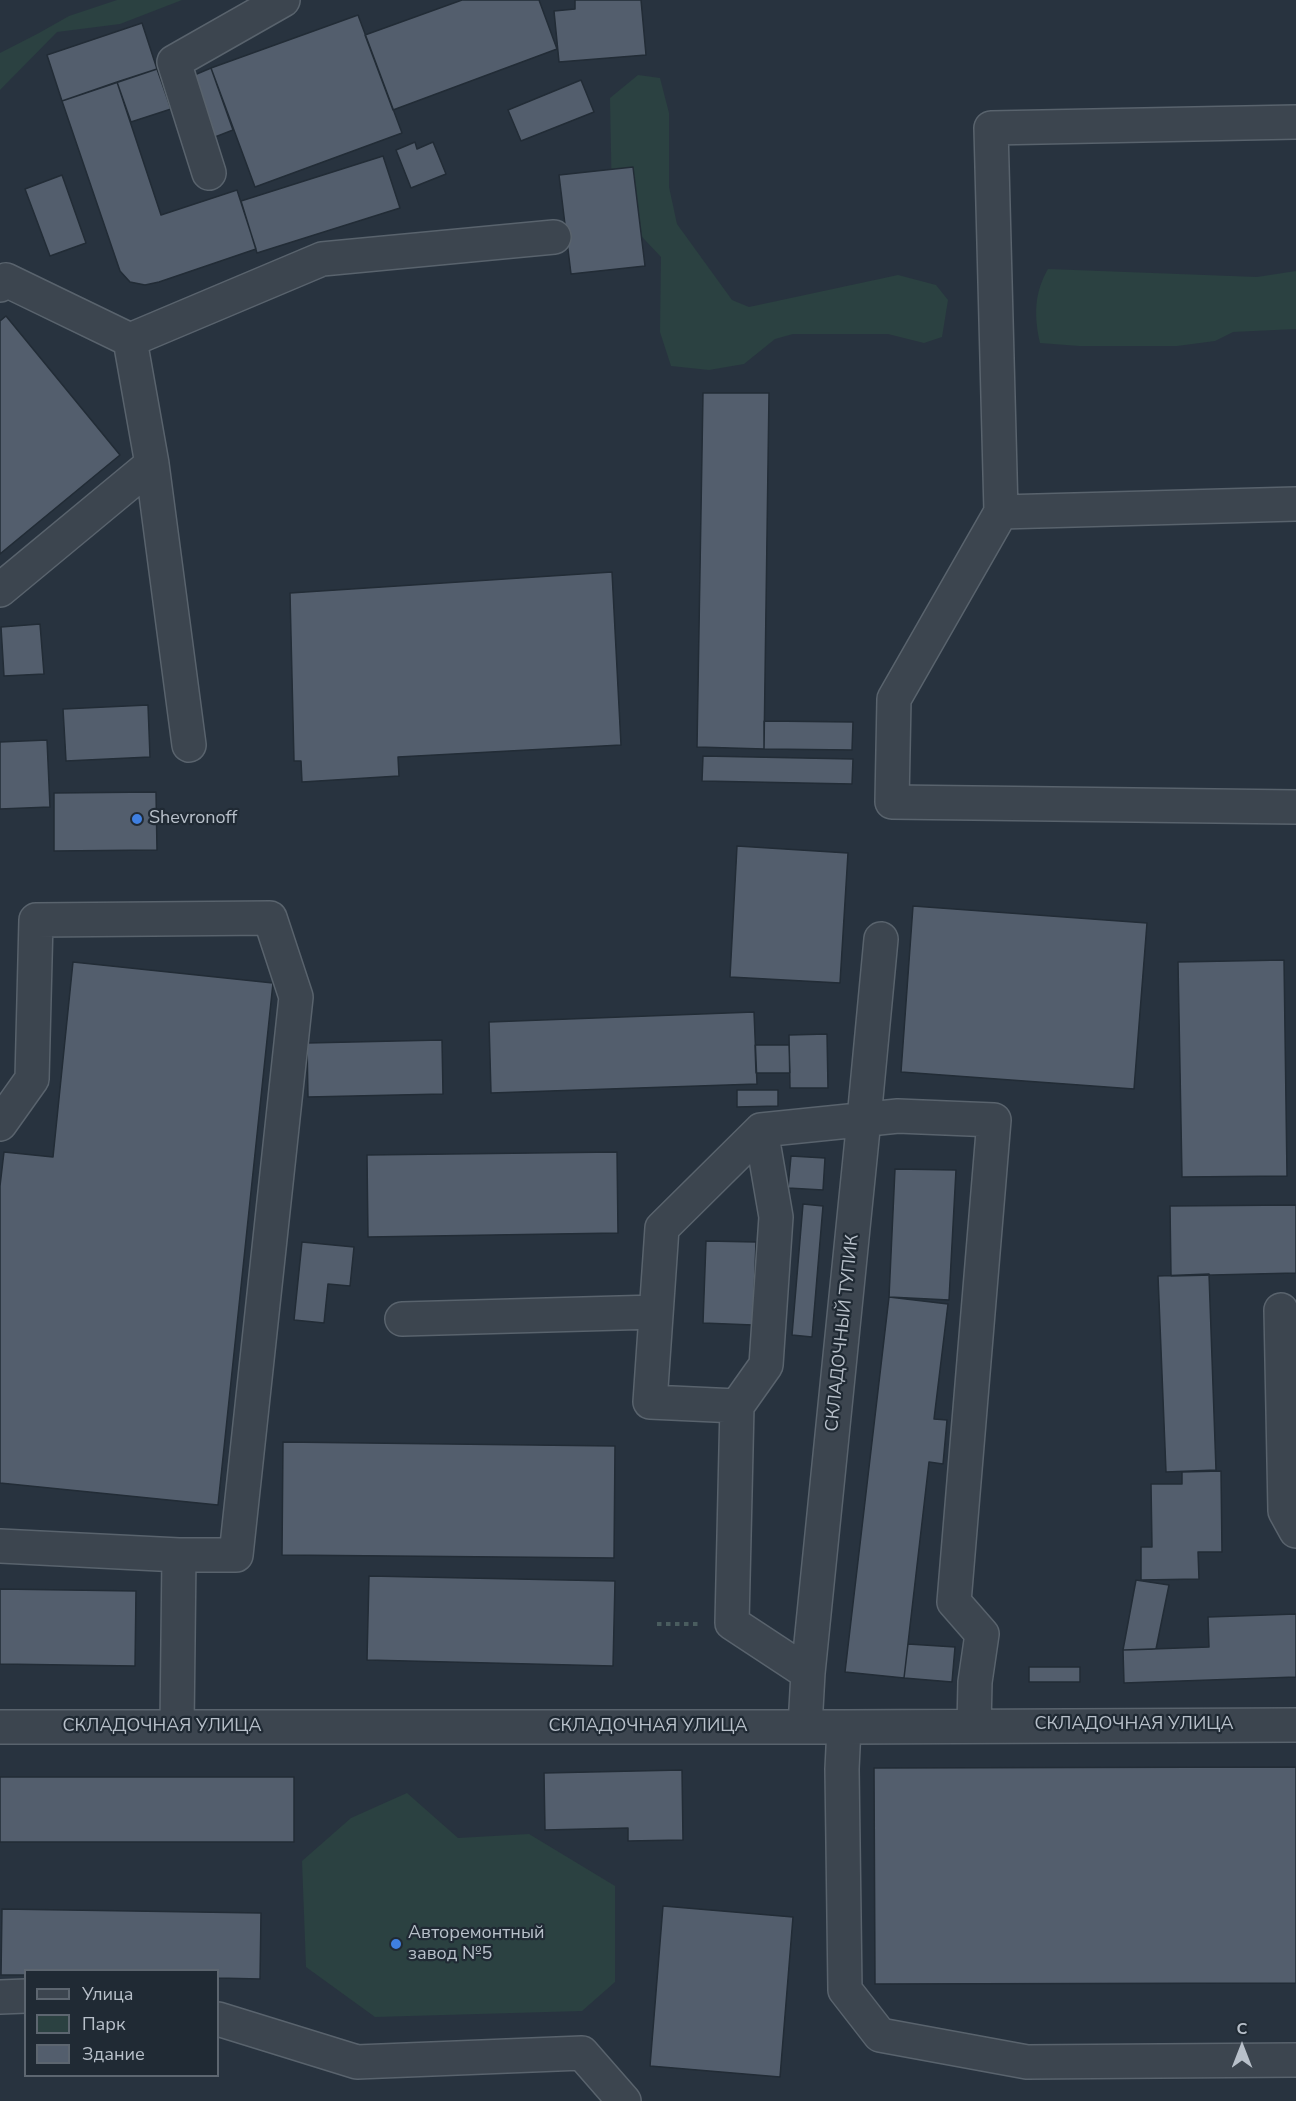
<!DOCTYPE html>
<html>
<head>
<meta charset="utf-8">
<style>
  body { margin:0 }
  #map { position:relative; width:1296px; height:2101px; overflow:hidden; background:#28333f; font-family:"Nunito Sans",sans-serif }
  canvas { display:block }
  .legend { position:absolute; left:24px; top:1969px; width:195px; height:108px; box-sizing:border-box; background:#202a34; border:2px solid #5d6670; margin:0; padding:8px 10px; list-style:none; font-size:18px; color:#b8c0ca }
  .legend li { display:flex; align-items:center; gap:12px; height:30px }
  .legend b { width:30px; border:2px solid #5d6670 }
  .north { position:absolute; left:1212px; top:2017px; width:60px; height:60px; -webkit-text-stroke:4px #202a34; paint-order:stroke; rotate:0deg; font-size:16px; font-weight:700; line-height:24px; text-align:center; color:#b8c0ca }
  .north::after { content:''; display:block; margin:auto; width:21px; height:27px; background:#b8c0ca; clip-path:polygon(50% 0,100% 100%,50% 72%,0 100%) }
</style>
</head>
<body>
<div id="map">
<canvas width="1296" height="2101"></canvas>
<ul class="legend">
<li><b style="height:8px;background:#3c454f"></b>Улица</li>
<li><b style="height:16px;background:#2b4141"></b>Парк</li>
<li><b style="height:16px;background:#535e6d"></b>Здание</li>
</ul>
<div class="north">С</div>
</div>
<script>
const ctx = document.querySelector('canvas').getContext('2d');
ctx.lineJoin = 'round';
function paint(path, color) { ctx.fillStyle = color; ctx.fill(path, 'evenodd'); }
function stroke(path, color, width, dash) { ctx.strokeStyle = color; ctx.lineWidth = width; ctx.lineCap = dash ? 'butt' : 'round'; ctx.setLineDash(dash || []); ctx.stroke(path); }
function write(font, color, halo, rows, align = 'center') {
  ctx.font = font + ' "Nunito Sans",sans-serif'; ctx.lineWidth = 4.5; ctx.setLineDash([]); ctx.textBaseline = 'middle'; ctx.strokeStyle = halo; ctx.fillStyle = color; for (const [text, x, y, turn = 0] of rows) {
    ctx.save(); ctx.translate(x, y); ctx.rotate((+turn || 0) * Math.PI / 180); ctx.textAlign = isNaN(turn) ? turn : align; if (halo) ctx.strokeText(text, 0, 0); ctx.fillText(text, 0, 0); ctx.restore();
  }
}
const green = new Path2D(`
  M117 0H182L120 24 57 32 0 90V53L39 33 69 16Z
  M638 75 660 78 669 113V187L677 224 732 300 749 307 898 275 936 285 948 300 942 337 924 343 888 334H793L775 339 744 364 709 370 671 366 660 332 661 257 612 205 610 98Z
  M1048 269 1257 277 1296 271V329L1233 332 1215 341 1177 346H1079L1040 343C1034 316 1034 293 1048 269Z
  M407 1793 458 1838 529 1834 615 1886V1982L582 2011 375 2017 306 1967 302 1861 351 1818Z`);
const building = new Path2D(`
  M462 0H539L557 49 393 110 365 35Z
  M575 0H641L646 55 559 62 554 11 575 9Z
  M358 15 402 133 255 187 211 68Z
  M142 23 157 69 62 101 47 55Z
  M211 68 233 130 215 137 192 76Z
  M157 69 171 109 131 122 117 82Z
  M581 80 594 112 521 141 508 110Z
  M117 82 161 215 237 190 256 249 159 282 145 285 130 282 120 271 62 101Z
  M415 142 417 149 433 142 446 174 411 188 396 150Z
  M383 156 400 208 257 253 241 201Z
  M633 167 645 266 571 274 559 175Z
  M62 175 86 243 50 256 25 189Z
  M6 316 120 455 0 554V321Z
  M703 393H769L764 749 697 747Z
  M612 572 621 745 398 757 399 776 302 782 301 761H294L290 593Z
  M40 624 44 674 4 676 1 627Z
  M148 705 150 757 66 761 63 709Z
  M764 721 853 722 852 750 764 749Z
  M47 740 50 807 0 809V742Z
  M703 756 853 759 852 784 702 781Z
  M156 792 157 850 54 851V793Z
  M737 846 848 853 840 983 730 977Z
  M913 906 1147 923 1134 1089 901 1072Z
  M1284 960 1287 1176 1182 1177 1178 962Z
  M73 962 273 983 218 1505 0 1483V1186L4 1152 53 1157Z
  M754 1012 757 1084 491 1093 489 1022Z
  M827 1034 828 1088H790L789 1035Z
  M442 1040 443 1094 308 1097 307 1043Z
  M755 1045H789L790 1073H756Z
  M737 1090H778V1106L737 1107Z
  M617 1152 618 1233 368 1237 367 1155Z
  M791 1156 825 1158 823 1190 788 1188Z
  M895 1169 956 1170 949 1300 889 1297Z
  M803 1204 823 1206 812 1337 792 1335Z
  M1296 1205V1273L1171 1276 1170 1206Z
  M706 1241 756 1242 753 1325 703 1323Z
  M302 1242 354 1247 350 1286 328 1284 324 1323 294 1320Z
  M1209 1274 1216 1470 1166 1472 1158 1276Z
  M889 1297 948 1304 934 1419 947 1420 943 1464 929 1462 904 1678 845 1672Z
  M283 1442 615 1446 614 1558 282 1555Z
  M1221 1471 1222 1552H1198L1199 1579 1141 1580V1547H1152L1151 1484H1182V1472Z
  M369 1576 615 1581 613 1666 367 1660Z
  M1136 1580 1169 1585 1156 1649 1123 1650Z
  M0 1589 136 1591 135 1666 0 1664Z
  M1296 1614V1677L1124 1683 1123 1650 1209 1647 1208 1617Z
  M908 1644 955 1647 952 1682 904 1678Z
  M1029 1667H1080V1682H1029Z
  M1296 1767V1983L875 1984 874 1768Z
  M682 1770 683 1840 628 1841V1828L545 1830 544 1773Z
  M0 1777H294V1842H0Z
  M663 1906 793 1917 780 2077 650 2066Z
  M2 1909 261 1913 260 1979 218 1978V1970H26V1975H1Z`);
const path = new Path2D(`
  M657 1624H699`);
const minor = new Path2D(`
  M1296 122 991 128 1001 512 1296 504
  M209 173 174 62 283 0
  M0 285 6 280 130 340
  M1001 512 894 699 892 802 1296 807
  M0 590 152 464
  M189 745 152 464 130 340 322 259 554 237
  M0 1124 32 1079 36 920 270 918 296 997 236 1555H179L0 1546
  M761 1130 776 1217 766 1365 737 1406 650 1402 662 1228 761 1130 898 1116 994 1120 954 1602 982 1634 975 1682 974 1726
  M1281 1310 1285 1511 1296 1531
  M402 1319 656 1312
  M737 1406 732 1623 808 1673
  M0 1727H844L1296 1725
  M177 1727 179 1555
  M805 1727 808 1673 864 1119 881 939
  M844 1727 842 1769 845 1990 880 2035 1027 2062 1296 2060
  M0 1997 26 1996
  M218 2019 357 2062 582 2053 624 2101`);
const markers = [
  [137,819,6,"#3f7fe0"],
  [396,1944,6,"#3f7fe0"]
];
const poiNames = [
  ["Shevronoff",149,819],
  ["Авторемонтный",408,1934],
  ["завод №5",408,1955]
];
const streetNames = [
  ["СКЛАДОЧНЫЙ ТУПИК",843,1333,-84],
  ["СКЛАДОЧНАЯ УЛИЦА",1134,1725],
  ["СКЛАДОЧНАЯ УЛИЦА",162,1727],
  ["СКЛАДОЧНАЯ УЛИЦА",648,1727]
];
paint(green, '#2b4141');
paint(building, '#535e6d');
stroke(building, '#222c36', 1.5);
stroke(minor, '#59636d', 36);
stroke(path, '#4a5d5f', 4, [4.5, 4.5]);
stroke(minor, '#3c454f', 33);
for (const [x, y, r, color] of markers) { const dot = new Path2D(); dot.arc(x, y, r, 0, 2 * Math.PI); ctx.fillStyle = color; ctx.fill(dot); stroke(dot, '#202a34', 2); }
write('18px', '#b8c0ca', '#202a34', poiNames, 'left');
write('18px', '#b8c0ca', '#202a34', streetNames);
</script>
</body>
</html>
